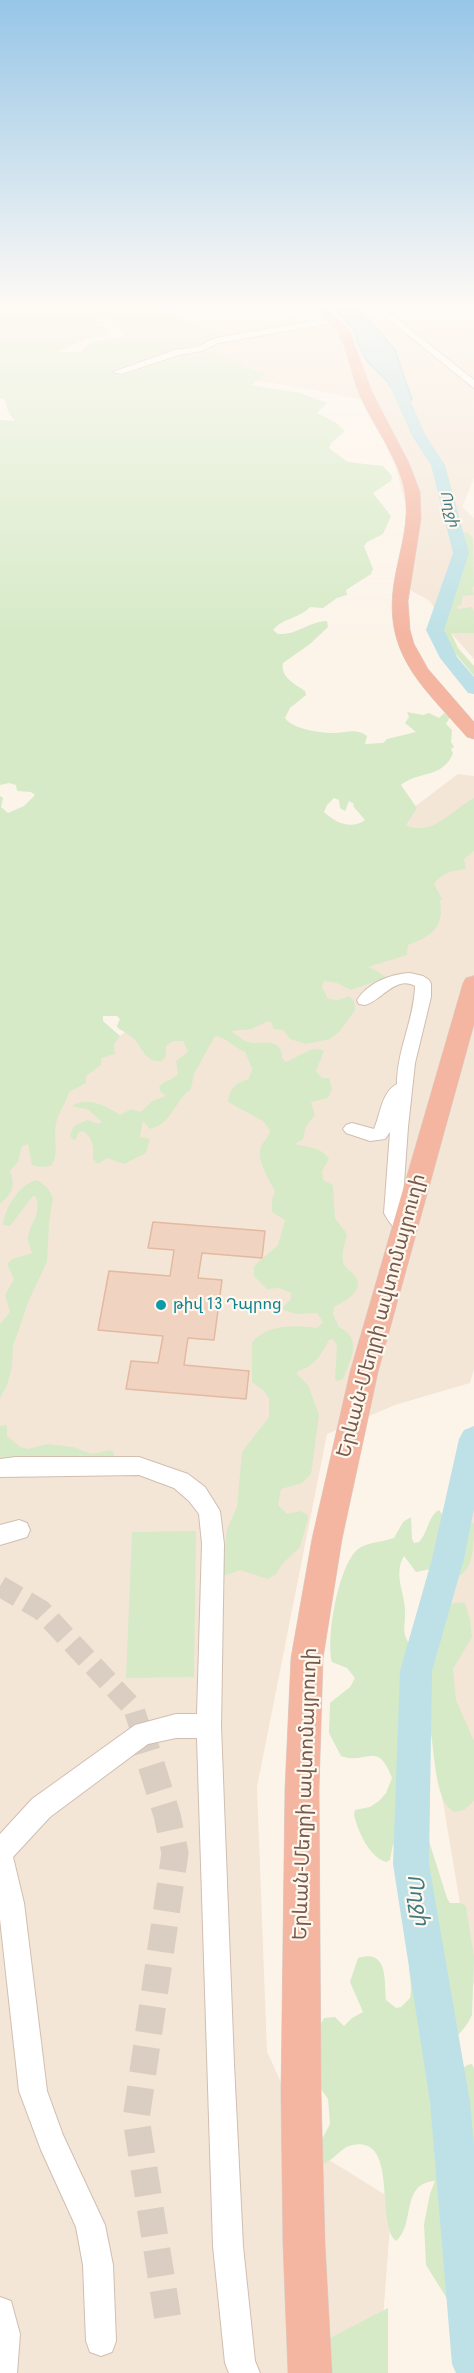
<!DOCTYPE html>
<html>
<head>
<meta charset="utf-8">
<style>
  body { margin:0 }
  canvas { display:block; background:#fcf4e9 }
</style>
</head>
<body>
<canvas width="474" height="2373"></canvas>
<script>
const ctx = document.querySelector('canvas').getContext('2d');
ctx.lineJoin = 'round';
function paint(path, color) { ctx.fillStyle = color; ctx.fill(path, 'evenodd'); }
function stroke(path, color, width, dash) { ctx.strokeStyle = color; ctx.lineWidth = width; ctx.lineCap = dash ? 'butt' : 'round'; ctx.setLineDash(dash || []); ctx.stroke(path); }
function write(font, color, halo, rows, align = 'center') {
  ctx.font = font + ' "Roboto Condensed","Noto Sans Armenian",sans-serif'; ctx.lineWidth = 4.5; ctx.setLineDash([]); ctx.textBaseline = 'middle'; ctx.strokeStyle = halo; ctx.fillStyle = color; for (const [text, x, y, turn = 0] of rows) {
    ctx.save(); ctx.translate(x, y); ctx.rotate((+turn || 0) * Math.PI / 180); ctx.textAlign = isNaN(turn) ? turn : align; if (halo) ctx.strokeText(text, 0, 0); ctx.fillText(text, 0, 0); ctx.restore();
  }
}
const residential = new Path2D(`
  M12 306H474V478L462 507 474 518V659L443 624 430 601 404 587 410 523 396 468 374 419 362 400 300 387 248 380 24 388 104 352 126 333 105 322 56 318Z
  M458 774 474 776V1369L470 1383 395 1405 327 1434 257 1787 267 2051 310 2148 392 2199 379 2373H0V1040L79 1070 209 962Z
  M469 1467H474V1987L426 1701Z`);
const green = new Path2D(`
  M0 306H148L218 333 220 337 114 373 122 374 151 364 214 352 248 368 266 374 251 385 301 393 327 403 317 413 335 422 345 431 331 443 329 448 348 462 383 466 392 476 391 481 373 493 391 516 383 534 367 542 364 546 373 569 371 574 346 590 347 595 337 598 323 608 310 607C300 618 283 618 273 630L278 634C298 635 307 622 327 621L328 627 310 644 283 663C280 677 295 684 305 691L306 695 290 708 285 718C293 729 316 732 330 733 343 734 356 727 367 736L365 744 383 743 387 739 416 732 405 723 409 717 407 712 423 715 429 713 439 718 444 713 450 717 446 724 452 730 451 742 454 747 451 749 453 753C444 778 418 771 401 785L417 808 406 825C432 838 454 808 474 798V851L464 859 466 869C454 870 441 873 434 884L442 899 440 901C445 929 430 936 408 945L407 955 368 967 379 972 385 977 383 979 351 990 337 983 324 981 322 987 328 999 338 1000 349 996 354 1001 355 1010 339 1032 330 1039 306 1044 290 1039 283 1030 273 1029 272 1023 269 1021 251 1029 231 1031C236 1034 243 1041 248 1042 259 1045 283 1036 282 1058L286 1062C298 1058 312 1044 324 1051L316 1071 322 1078H329L332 1089 328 1098 311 1102 315 1115 306 1126 303 1139 295 1144C309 1148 320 1146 329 1159L322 1171 323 1180 333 1185 335 1218 347 1234C346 1243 341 1252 343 1262 345 1269 351 1270 355 1276 366 1290 344 1302 334 1307L333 1314 339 1327C363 1339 351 1358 343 1379L336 1381 335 1378 337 1346 333 1339 329 1340C321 1355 315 1366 298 1371L297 1374 308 1385 319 1415 311 1474 302 1483 281 1489 278 1505 287 1514 300 1511 308 1515V1519L300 1547 283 1563 276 1574 268 1579 240 1570 227 1575H222L227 1529 237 1507 242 1452 269 1417V1399L265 1392 252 1382V1342C269 1324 293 1325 317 1328L323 1322 317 1313 296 1314 284 1310 283 1307 291 1299V1293L279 1288 267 1289 254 1276V1266L278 1245 285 1220 272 1212V1200L275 1191C270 1182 258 1162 260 1151 260 1143 269 1139 270 1130L263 1121 228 1102C229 1088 236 1083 249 1079L252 1069 245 1052C234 1048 228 1038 215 1036L194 1074 191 1089C175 1100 171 1125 150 1129L143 1121 140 1137 150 1139 146 1153 124 1164 107 1158 98 1164 92 1158C96 1149 91 1136 83 1131L78 1133 76 1139 73 1140 70 1135 74 1126 87 1120 99 1124 102 1122 89 1110 72 1106C88 1096 106 1106 120 1115L131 1109 141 1112 152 1101 166 1096 161 1092 159 1087C164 1080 173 1080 178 1074L176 1061 188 1052 183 1041H173L166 1046V1056L162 1061C145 1064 141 1045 134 1039 130 1035 123 1031 118 1028L117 1026 120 1019 117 1016H103V1021L120 1036 114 1044 115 1054 101 1058V1065L86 1076V1083L69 1092C66 1104 58 1112 56 1124 53 1138 60 1154 51 1166L40 1167 32 1165 28 1144 22 1146 18 1162 10 1171C16 1187 12 1193 0 1204V796L3 798 1 807 8 813 24 806 35 795 31 792 17 791 16 785 9 783 0 785V420L15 421 8 411 5 400 0 398ZM106 317 127 324 120 328 127 338 92 341 81 352H57L84 340 108 334 110 331 105 327 89 324ZM334 798 339 800 340 808 345 811 349 801 354 804 353 806 365 820C351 830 336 823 324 812L327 805Z
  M465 532 470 534 473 539 474 586 472 588 474 595 463 596 461 605 456 607 458 609 472 607 474 612V633H451L458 648 474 666V676L441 636 444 604 453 597 452 571 462 565 456 549 458 545 466 541 463 534Z
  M37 1180 47 1187 53 1198 49 1224 47 1262 29 1300 13 1346 12 1367 7 1385 0 1398V1324L10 1312 5 1295 14 1279 7 1264 12 1259 32 1253C31 1248 28 1243 28 1239 29 1221 42 1217 36 1197L33 1196 10 1226 3 1225C4 1209 20 1183 37 1180Z
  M7 1425V1436L20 1447 29 1449 47 1444 73 1447 92 1454 110 1450 114 1452V1456L98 1462 80 1455 73 1464 0 1471V1426Z
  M439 1510 455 1533 460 1534 468 1524 474 1523C474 1542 474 1566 461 1575L441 1567 416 1572 404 1556C393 1575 405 1592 405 1611 406 1624 401 1632 409 1643 441 1642 430 1598 465 1603L470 1620 472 1637 453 1669 456 1700 474 1741V1801L464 1810 453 1812C449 1807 444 1804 442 1797 435 1778 434 1754 431 1733 429 1714 435 1658 406 1656L413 1678 415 1746 425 1809 422 1819 447 1898 450 1903H461L466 1906 474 1957 472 2015C466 2030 452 2038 446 2053 442 2063 443 2075 442 2085 439 2108 434 2128 445 2149H451L460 2130V2077C462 2069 464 2065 472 2064L474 2069V2335L456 2313 426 2265 424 2224 430 2194 435 2181C400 2183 416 2225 396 2241 375 2224 399 2136 353 2145 340 2147 334 2162 321 2164L320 2143 330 2124 328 2099 316 2082 320 2025 324 2018 335 2017 344 2026 352 2018 363 2012 350 1982 358 1958C389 1948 384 1982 386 2000L396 2008 401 2007 410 1998C413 1986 408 1973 409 1960 411 1927 429 1867 399 1843L393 1844 390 1860 386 1862C369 1857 358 1831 354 1815L355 1810 370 1807 379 1801 386 1793 392 1778C377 1738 366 1766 341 1756L329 1733 330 1703 350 1687 355 1678 347 1668 332 1662C326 1637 338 1566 358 1549 367 1542 383 1542 394 1538L403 1522 411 1517 412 1539 414 1543 419 1542C428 1533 428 1516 439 1510Z
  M196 1531 194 1677 126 1678 132 1532Z
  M388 2308V2373H325L322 2342Z`);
const water = new Path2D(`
  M332 306H357L395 350 412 400 400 401 387 381 367 361 358 343 355 331Z`);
const river = new Path2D(`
  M390 366 397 370 426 436 445 465 469 553 444 630 457 657 474 677V694L468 693 440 658 426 630 453 553 431 465 412 436 383 370Z
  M474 1426V1509L464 1559 432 1671 429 1864 470 2102 474 2145V2373H456L452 2364 430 2102 393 1864 400 1671 432 1559 459 1439 464 1430Z`);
const building = new Path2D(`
  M153 1222 265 1231 262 1258 202 1253 198 1278 222 1280 214 1340 188 1338 184 1365 249 1371 246 1399 126 1389 131 1361 158 1363 163 1336 98 1330 109 1271 170 1276 174 1250 148 1248Z`);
const minorTunnelFar1 = new Path2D(`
  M0 1586 41 1610 134 1709 140 1728`);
const minorTunnel = new Path2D(`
  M139 1726 167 1815 175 1853 136 2119 169 2326`);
const minor = new Path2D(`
  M266 306 292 309 322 306 326 309 322 312 292 315Z
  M372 306H381L474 380V388Z
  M463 306H473L474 314Z
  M335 317 339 320 338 322 218 343 202 351 179 355 121 374 113 372 175 350 197 347 216 338Z
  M410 973 423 976 429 980 431 984V997L415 1063 408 1127 402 1211 413 1226 411 1231C397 1235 390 1224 384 1213L390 1132 385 1139 370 1141 346 1133 343 1129 346 1125 352 1123 374 1129C381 1113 381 1093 397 1084 397 1050 414 1020 415 986 396 975 381 1001 365 1005L359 1004 357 1000C368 983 390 974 410 973Z
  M16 1457H139L188 1474 205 1487 220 1511 224 1544 221 1726 234 2064 243 2246 255 2361 260 2373H229L225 2363 213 2246 197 1738H176L148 1744 50 1817 13 1857 24 1903 47 2091 63 2135 105 2225 113 2265 116 2341 112 2352 101 2356 90 2352 86 2341 83 2265 76 2227 41 2150 19 2091 0 1919V1834L32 1799 135 1725 176 1714H197L202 1544 199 1514 189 1501 174 1488 139 1475 0 1477V1459Z
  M19 1520 27 1523 30 1530 27 1537 0 1545V1525Z
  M0 2297 11 2301 20 2334 17 2373H0Z`);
const highway = new Path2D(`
  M313 306H326L350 332 372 392 409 463 420 492 421 519 408 601 410 630 414 644 428 669 474 722V739L467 737C424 687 383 656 394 583 398 557 408 529 406 502 404 463 373 428 359 393 351 374 348 351 338 333 332 322 321 316 313 306Z
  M474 976V1024L378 1372 342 1539 323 1658 319 1789 321 2093 325 2244 332 2373H288L283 2244 281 2093 285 1789 291 1658 312 1539 350 1372 463 983 466 978Z`);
const markers = [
  [161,1305,6,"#0f9aa8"]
];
const farWaternames = [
  ["Ողջի",449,509,75]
];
const cultureNames = [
  ["թիվ 13 Դպրոց",173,1305]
];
const nearStreetnames = [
  ["Երևան-Մեղրի ավտոմայրուղի",382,1316,-75],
  ["Երևան-Մեղրի ավտոմայրուղի",306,1794,-88]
];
const nearWaternames = [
  ["Ողջի",417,1900,81]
];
paint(residential, '#f4e6d7');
paint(green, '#d6eac7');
paint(water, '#bde1e6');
stroke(water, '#a3d0d7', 1.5);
paint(river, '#bde1e6');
paint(building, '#f1d3c1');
stroke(building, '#e3b9a1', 1.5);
stroke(minorTunnelFar1, '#dacec2', 21, [21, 10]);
stroke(minorTunnel, '#dacec2', 27, [27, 14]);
stroke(minor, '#d0beb1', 2);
stroke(highway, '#d9d1cd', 1);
paint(minor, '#fff');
paint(highway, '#f4b5a1');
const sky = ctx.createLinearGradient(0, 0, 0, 638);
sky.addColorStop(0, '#97c6e7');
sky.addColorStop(0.48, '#fefaf5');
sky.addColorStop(1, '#fefaf500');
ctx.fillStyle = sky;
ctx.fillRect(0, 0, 474, 638);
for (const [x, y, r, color] of markers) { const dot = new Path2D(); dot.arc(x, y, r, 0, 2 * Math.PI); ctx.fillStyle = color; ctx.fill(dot); stroke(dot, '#fff8ef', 2); }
write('italic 15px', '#437982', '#fff8ef', farWaternames);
write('16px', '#0d838f', '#fff8ef', cultureNames, 'left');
write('20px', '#765a4c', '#fff8ef', nearStreetnames);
write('italic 21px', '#437982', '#fff8ef', nearWaternames);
</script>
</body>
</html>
